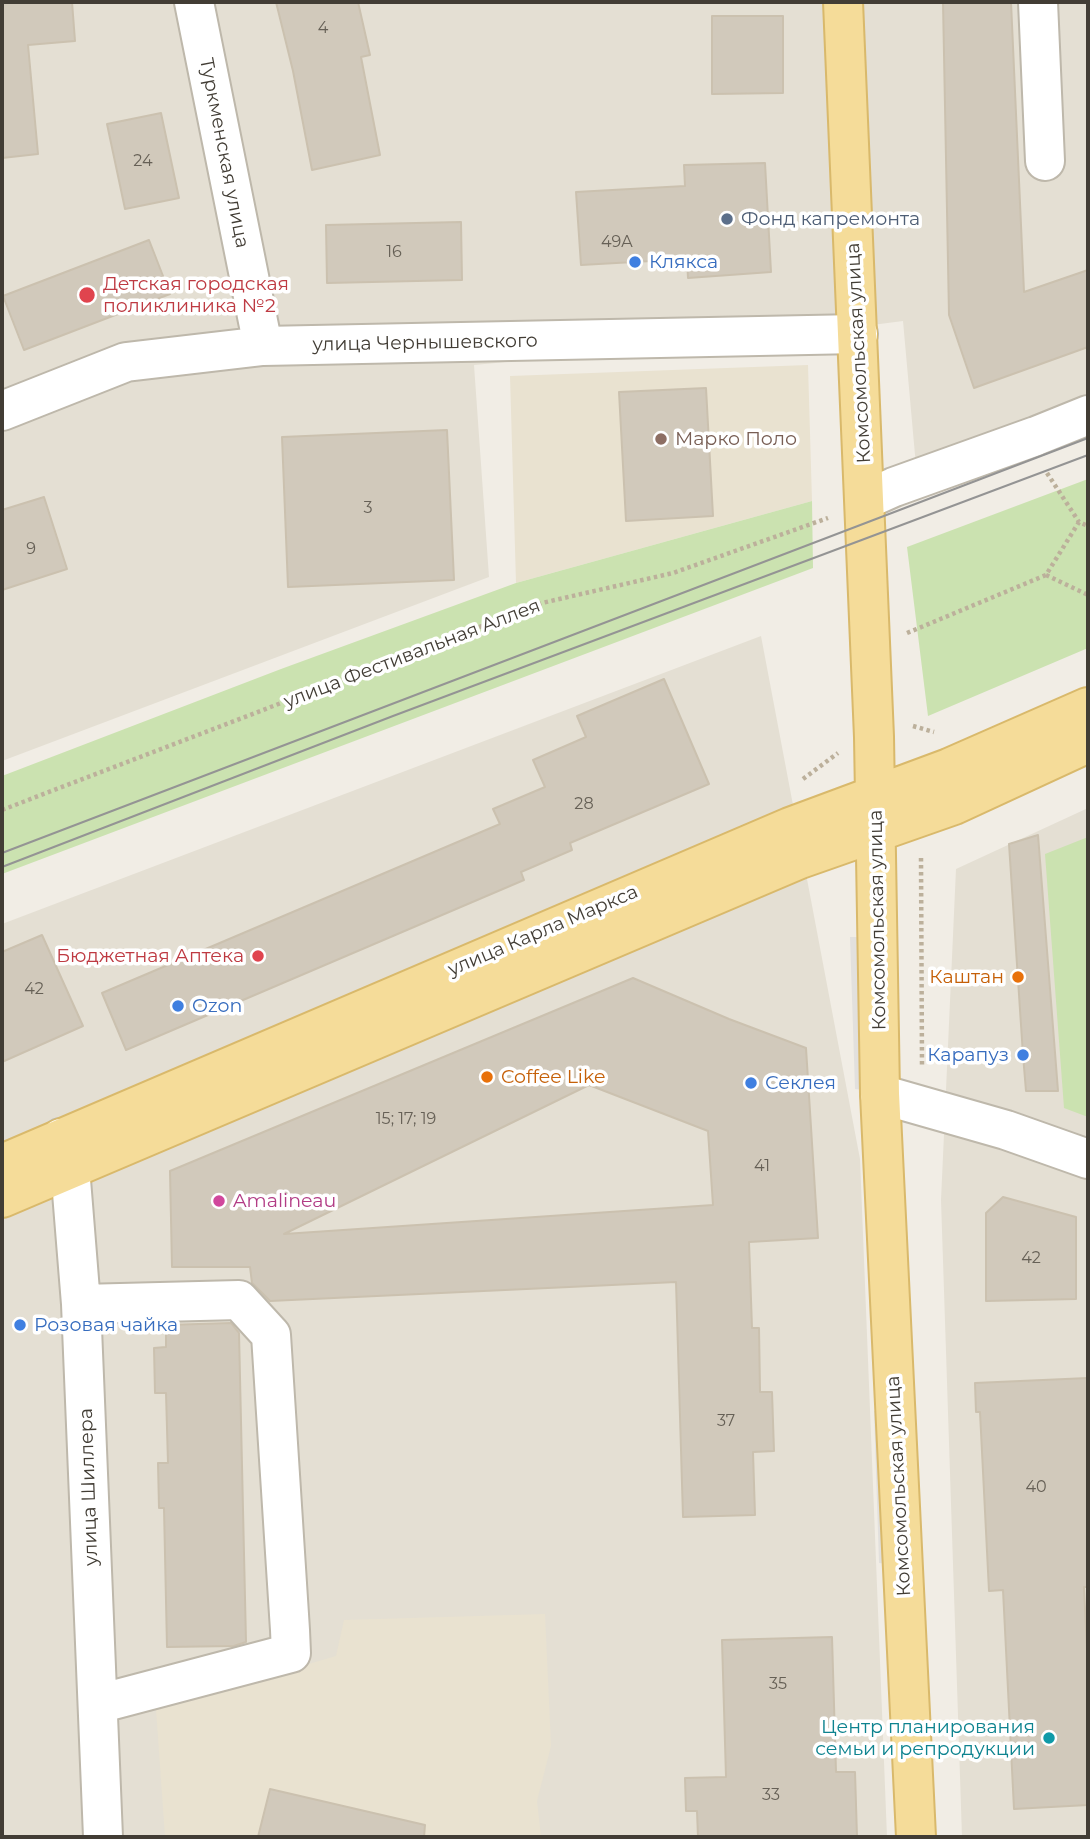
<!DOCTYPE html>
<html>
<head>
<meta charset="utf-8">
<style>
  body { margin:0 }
  #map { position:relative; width:1090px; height:1839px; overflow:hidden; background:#f1ede5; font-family:Montserrat,sans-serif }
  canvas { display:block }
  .frame { position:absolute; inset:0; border:4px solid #423d35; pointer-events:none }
</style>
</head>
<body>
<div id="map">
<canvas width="1090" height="1839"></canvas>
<div class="frame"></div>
</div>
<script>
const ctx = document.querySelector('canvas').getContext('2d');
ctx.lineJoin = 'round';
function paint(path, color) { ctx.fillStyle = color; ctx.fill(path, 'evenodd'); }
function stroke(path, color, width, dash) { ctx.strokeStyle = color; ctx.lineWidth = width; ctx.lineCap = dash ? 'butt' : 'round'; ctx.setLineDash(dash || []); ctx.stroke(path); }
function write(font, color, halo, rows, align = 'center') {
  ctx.font = font + ' Montserrat,sans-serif'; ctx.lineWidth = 7; ctx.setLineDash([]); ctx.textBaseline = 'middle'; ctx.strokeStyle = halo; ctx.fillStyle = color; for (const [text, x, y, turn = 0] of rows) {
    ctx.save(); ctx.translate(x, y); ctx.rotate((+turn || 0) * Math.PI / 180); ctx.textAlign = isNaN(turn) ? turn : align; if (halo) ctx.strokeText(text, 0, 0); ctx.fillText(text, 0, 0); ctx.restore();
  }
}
const residential = new Path2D(`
  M2 2H1088V395L916 466 903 321 787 336 474 365 489 577 2 761Z
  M761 636 860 1159 887 1837H2V924Z
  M1088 808V1837H962L941 1200 956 869Z`);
const education = new Path2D(`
  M808 365 812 501 516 583 510 376Z
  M545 1614 551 1746 537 1801 541 1837H165L156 1709 336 1656 344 1620Z`);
const green = new Path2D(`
  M1088 479V648L928 716 907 547Z
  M812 501 813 568 2 874V776L281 669 516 583Z
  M1088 837V1117L1064 1108 1045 854Z`);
const parking = new Path2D(`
  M850 937H860L864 1090 855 1089Z
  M874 1411H885L888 1564 879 1563Z`);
const building = new Path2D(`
  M2 2H72L75 41 28 45 38 154 2 158Z
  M276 2H358L370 55 361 57 380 155 312 170 293 71Z
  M943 2H1011L1024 292 1088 270V347L974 388 949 315Z
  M712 16H783V93L712 94Z
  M161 113 179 198 125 209 107 124Z
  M765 163 771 272 688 278 687 259 581 265 576 192 685 186 684 165Z
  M461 222 462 280 327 283 326 225Z
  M149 240 170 294 24 350 3 296Z
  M706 388 713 516 626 521 619 392Z
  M447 430 454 580 288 587 282 437Z
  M44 497 67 569 2 590V510Z
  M664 679 709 784 570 843 572 850 521 872 524 880 126 1050 102 993 500 824 493 809 545 787 533 760 586 737 577 716Z
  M1038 835 1058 1091H1026L1023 1055 1009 844Z
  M42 935 83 1026 2 1062V952Z
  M633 978 729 1019 806 1048 818 1238 749 1242 752 1328H759L760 1392H772L774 1451 753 1452 755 1515 683 1517 676 1282 270 1301 252 1283 250 1267H172L170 1171ZM589 1085 708 1131 713 1205 284 1234Z
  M1003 1197 1076 1217V1299L986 1301V1213Z
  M231 1323 239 1333 246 1642 234 1646 167 1647 164 1508H159L158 1463H168L166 1393H155L154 1348 166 1347V1325Z
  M1088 1378V1587H1084L1088 1671V1805L1014 1809 1003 1590 989 1591 980 1412H976L975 1383Z
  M832 1637 836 1772H855L857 1837H698L697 1811H686L685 1778 726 1777 722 1640Z
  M270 1789 425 1825 424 1837H258Z`);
const path = new Path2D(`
  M1047 473 1079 522
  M1046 575 1088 595
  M907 633 1046 575 1079 522 1088 526
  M913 726 934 732
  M803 779 838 753
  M2 810 542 603 673 573 828 518
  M921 858 922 1066`);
const minor = new Path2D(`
  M194 2 263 346
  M1038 2 1045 161
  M2 411 126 362 263 346 858 334
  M865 500 894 487 1036 436 1088 415
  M880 1094 1006 1130 1088 1159
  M61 1138 71 1180 81 1304 103 1837
  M81 1304 239 1300 271 1335 290 1630 291 1653 98 1704`);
const major = new Path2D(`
  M843 2 874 737 880 1094 916 1837
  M2 1164 790 827 949 768 1088 707
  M2 1198 800 859 954 805 1088 743`);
const tram = new Path2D(`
  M2 853 1088 438
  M2 867 393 716 1088 455`);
const markers = [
  [727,219,7,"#5c6f8a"],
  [635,262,7,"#3f7fe0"],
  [87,295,9,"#e0444e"],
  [661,439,7,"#8d6e63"],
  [258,956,7,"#e0444e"],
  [1018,977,7,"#e8710a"],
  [178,1006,7,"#3f7fe0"],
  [1023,1055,7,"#3f7fe0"],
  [487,1077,7,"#e8710a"],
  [751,1083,7,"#3f7fe0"],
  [219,1201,7,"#d1479c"],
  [20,1325,7,"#3f7fe0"],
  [1049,1738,7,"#0f9aa8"]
];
const numberNames = [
  ["4",323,28],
  ["24",143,161],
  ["49А",617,242],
  ["16",394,252],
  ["3",368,508],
  ["9",31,549],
  ["28",584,804],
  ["42",34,989],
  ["15; 17; 19",406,1119],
  ["41",762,1166],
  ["42",1031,1258],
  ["37",726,1421],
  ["40",1036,1487],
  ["35",778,1684],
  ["33",771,1795]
];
const streetNames = [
  ["Туркменская улица",224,153,79],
  ["улица Чернышевского",425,343,-1],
  ["Комсомольская улица",859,353,-93],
  ["улица Фестивальная Аллея",412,654,-21],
  ["Комсомольская улица",878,920,-91],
  ["улица Карла Маркса",543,931,-23],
  ["Комсомольская улица",899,1486,-93],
  ["улица Шиллера",89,1487,-92]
];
const serviceNames = [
  ["Фонд капремонта",741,219]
];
const shopNames = [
  ["Клякса",649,262],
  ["Ozon",192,1006],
  ["Карапуз",1009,1055,"right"],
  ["Секлея",765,1083],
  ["Розовая чайка",34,1325]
];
const healthNames = [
  ["Детская городская",103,284],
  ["поликлиника №2",103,306],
  ["Бюджетная Аптека",244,956,"right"]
];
const educationNames = [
  ["Марко Поло",675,439]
];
const foodNames = [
  ["Каштан",1004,977],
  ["Coffee Like",501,1077,"left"]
];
const hotelNames = [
  ["Amalineau",233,1201]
];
const cultureNames = [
  ["Центр планирования",1035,1727],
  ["семьи и репродукции",1035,1749]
];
paint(residential, '#e4dfd3');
paint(education, '#e9e2d0');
paint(green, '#cbe2b0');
paint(parking, '#e2e0dd');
paint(building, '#d1c9bb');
stroke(building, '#cbc1af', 2);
stroke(minor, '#beb8ab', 42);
stroke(major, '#d9b96b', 42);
stroke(path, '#bcb09b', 4.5, [3.5, 3.5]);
stroke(minor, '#fff', 38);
stroke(major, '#f5dc99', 38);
stroke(tram, '#949494', 2);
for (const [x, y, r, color] of markers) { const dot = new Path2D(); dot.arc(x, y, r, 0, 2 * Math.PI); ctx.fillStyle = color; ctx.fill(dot); stroke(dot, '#fff', 2.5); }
write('16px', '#666056', null, numberNames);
write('19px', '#423d35', '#fff', streetNames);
write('19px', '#4e5e75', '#fff', serviceNames, 'left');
write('19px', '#366cbe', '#fff', shopNames, 'left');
write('19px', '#be3a42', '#fff', healthNames, 'left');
write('19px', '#785e54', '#fff', educationNames, 'left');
write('19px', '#c56008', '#fff', foodNames, 'right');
write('19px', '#b23c85', '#fff', hotelNames, 'left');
write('19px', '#0d838f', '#fff', cultureNames, 'right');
</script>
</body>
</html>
